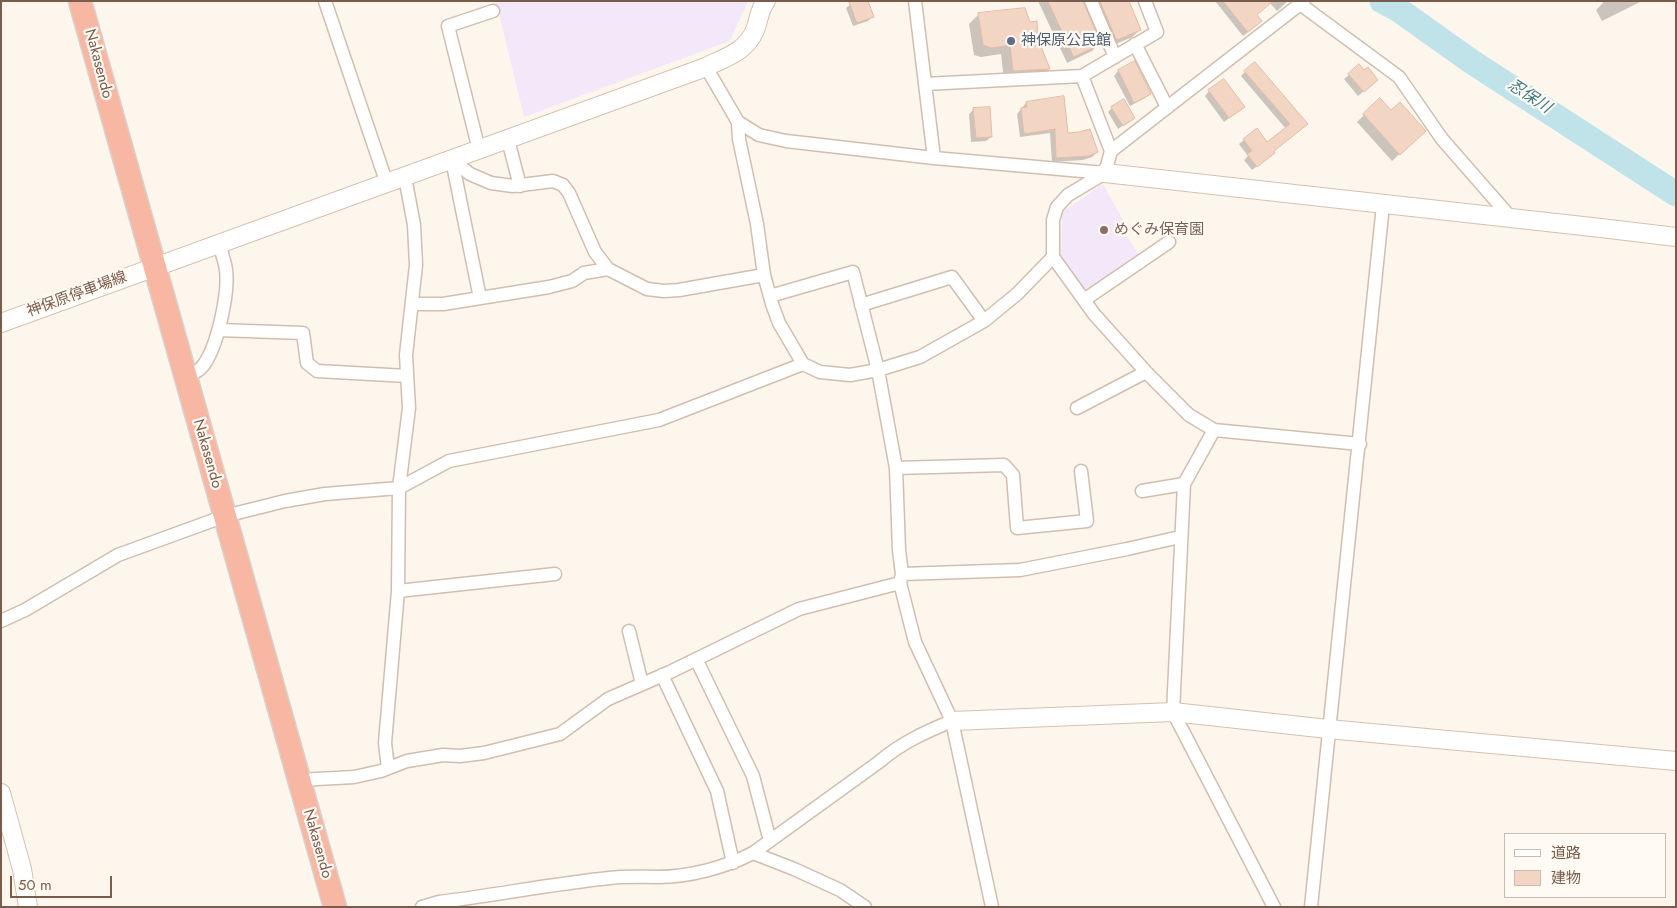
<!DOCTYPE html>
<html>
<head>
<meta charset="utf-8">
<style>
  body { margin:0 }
  #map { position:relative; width:1677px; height:908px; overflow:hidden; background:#fdf6ec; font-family:Jost,"Noto Sans JP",sans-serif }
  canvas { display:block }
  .frame { position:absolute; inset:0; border:2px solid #7a5c4d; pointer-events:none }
  .legend { position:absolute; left:1504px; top:833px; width:162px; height:65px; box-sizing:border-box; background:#fffaf3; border:1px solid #cabbb1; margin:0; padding:6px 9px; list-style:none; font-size:15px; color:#7a5c4d }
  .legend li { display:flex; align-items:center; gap:10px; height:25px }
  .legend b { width:25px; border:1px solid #cabbb1 }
  .scale { position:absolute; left:10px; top:876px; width:102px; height:22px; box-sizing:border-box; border:2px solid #7a5c4d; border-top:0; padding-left:6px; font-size:15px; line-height:18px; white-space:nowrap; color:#7a5c4d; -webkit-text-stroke:4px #fffaf3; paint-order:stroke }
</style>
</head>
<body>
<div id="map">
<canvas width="1677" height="908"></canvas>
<div class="frame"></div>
<ul class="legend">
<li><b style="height:6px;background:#fff"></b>道路</li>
<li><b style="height:14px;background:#f3d5c3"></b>建物</li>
</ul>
<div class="scale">50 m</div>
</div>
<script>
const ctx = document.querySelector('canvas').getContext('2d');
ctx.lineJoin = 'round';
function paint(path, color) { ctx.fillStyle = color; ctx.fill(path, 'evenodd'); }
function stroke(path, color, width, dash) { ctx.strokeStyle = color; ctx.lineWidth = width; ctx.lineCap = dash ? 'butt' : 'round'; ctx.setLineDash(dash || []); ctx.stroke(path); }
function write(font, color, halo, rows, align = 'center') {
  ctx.font = font + ' Jost,"Noto Sans JP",sans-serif'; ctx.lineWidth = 4.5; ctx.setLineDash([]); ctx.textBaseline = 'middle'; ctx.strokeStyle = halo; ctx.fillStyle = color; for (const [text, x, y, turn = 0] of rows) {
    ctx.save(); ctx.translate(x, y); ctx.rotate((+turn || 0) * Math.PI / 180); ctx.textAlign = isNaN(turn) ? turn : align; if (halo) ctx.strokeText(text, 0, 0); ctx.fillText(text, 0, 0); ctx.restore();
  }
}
const education = new Path2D(`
  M496 1H748L730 41 524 117Z
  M1103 184 1124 222 1120 226 1139 255 1085 295 1061 261 1062 215 1065 210Z`);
const shadow = new Path2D(`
  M1038 1H1079L1099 44 1092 51 1067 63Z
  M1091 1H1128L1140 30 1132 37 1109 47Z
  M1215 1H1288L1277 11 1270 3 1255 15 1256 26 1243 36Z
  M1602 1H1642L1602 21 1596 10 1603 3Z
  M851 4 873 16 868 21 853 26 846 8Z
  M979 14 1037 40 1049 69 1039 79 1004 80 1001 54 981 57 974 55 969 24Z
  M1134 63 1150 94 1145 98 1130 106 1114 76 1118 71Z
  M1245 72 1306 124 1273 151 1269 157 1252 170 1244 160 1248 156 1239 144 1244 140 1267 144 1286 129 1241 76Z
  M1349 75 1372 84 1358 96 1344 79Z
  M1209 91 1238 111 1224 122 1205 96Z
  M1063 98 1066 134 1097 152 1092 157 1083 160 1052 162 1050 133 1020 137 1017 114 1026 103Z
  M1112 108 1134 118 1118 129 1108 112Z
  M974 109 991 137 986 141 971 142 969 114Z
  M1364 115 1417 138 1392 161 1357 122Z`);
const river = new Path2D(`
  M1382 1 1399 10 1472 62 1676 194`);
const building = new Path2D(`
  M849 1H868L874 17 857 23Z
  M1048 1H1083L1101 44 1074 57Z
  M1100 1H1129L1141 30 1117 40Z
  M1223 1H1273L1257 15 1262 21 1248 32Z
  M1025 8 1030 22 1037 21 1038 39 1050 69 1013 71 1010 45 992 48 983 45 978 13Z
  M1135 61 1151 94 1134 103 1118 70Z
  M1255 62 1308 124 1274 151 1275 153 1257 167 1247 154 1252 151 1243 139 1257 128 1267 142 1290 124 1244 71Z
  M1359 64 1364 70 1368 67 1378 80 1364 92 1348 74Z
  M1224 79 1245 107 1229 118 1208 90Z
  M1064 96 1068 133 1079 132 1090 129 1098 152 1089 156 1056 158 1055 129 1024 134 1021 108 1027 107 1026 102Z
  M1380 98 1391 110 1400 102 1426 131 1400 155 1363 114Z
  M1124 99 1135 118 1123 126 1111 107Z
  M990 107 992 137 976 138 973 108Z`);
const street = new Path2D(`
  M325 1 387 184
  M915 1 934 158
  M1091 1 1115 57
  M1304 1 1111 151 1105 173 1068 195 1057 207 1053 220V257L1094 314 1146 372 1189 415 1214 430 1360 444
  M1300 4 1399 77 1442 139 1511 218
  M1135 44 1167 107
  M706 67 738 122 759 135 786 141 934 158 1105 173
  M925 84 1082 76
  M738 122 739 139 757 224 764 275 772 304 779 323 803 364 820 372 850 375 878 370 920 357 984 321 1017 294 1053 257
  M508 140 520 186
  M479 150 448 26 493 11
  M1111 151 1082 76 1157 32 1145 1
  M452 160 470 174 491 183 513 186 553 181 563 185 569 193 595 252 608 269 647 289 664 291 679 290 764 275
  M452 160 480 298
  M770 296 853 272 878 370 896 468 899 550 902 574 900 583 915 642 952 721 992 907
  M1084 300 1169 242
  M412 304H443L549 287 572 281 584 273 608 269
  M861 305 952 277 984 321
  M219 330 303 333 307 363 317 371 407 376
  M186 377C191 374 198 372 202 367 217 349 229 294 226 270 225 261 221 252 219 243
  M1077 408 1146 372
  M1214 430 1184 484 1173 712 1274 907
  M896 468 1004 465 1013 475 1017 528 1087 521 1081 471
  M1142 491 1184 484
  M902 574 1020 570 1127 549 1180 537
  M398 591 555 574
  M1 621 25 610 118 555 225 516 285 501 325 494 399 488 449 461 659 420 803 364
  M629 631 642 684
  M696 659 753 776 770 841
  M662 675 717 791 733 863
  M388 768 385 743 398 591 399 488 409 408 406 355 416 265 414 225 405 177
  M299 780 354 777 381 771 407 761 443 755 460 756 484 753 560 734 608 699 670 672 799 609 900 583
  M753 853 794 869 840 890 865 907
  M422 907 439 902C496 895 552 884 609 878 626 876 641 877 658 877 690 877 726 867 753 853L879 762C901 743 925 732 952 721
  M1311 907 1383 205`);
const secondary = new Path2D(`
  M1105 173 1601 228 1676 237
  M1 323 706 67C726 57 746 52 755 30 759 20 759 10 766 1
  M952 721 1173 712 1328 729 1676 761
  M1 793 22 869 28 907`);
const highway = new Path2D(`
  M80 1 335 907`);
const markers = [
  [1011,41,5,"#5c6f8a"],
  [1104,230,5,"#8d6e63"]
];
const serviceNames = [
  ["神保原公民館",1021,41]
];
const streetNames = [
  ["Nakasendo",98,64,75],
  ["神保原停車場線",77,295,-20],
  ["Nakasendo",207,454,74],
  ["Nakasendo",317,844,74]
];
const educationNames = [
  ["めぐみ保育園",1114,230]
];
const waterNames = [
  ["忍保川",1529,97,33]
];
paint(education, '#f3e8fa');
paint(shadow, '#0003');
stroke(river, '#bfe3e8', 25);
paint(building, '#f3d5c3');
stroke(building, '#e6bba3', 1);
stroke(street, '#d1beb0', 15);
stroke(secondary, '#d6c0b0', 20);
stroke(highway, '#dad1cd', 25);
stroke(street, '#fff', 12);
stroke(secondary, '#fff', 18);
stroke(highway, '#f7b7a3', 22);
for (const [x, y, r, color] of markers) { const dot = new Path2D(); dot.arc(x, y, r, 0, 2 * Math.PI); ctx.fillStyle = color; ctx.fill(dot); stroke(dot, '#fffaf3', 2); }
write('15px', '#4e5e75', '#fffaf3', serviceNames, 'left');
write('15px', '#7a5c4d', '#fffaf3', streetNames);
write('15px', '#785e54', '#fffaf3', educationNames, 'left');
write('italic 16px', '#437c86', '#fffaf3', waterNames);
</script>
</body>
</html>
